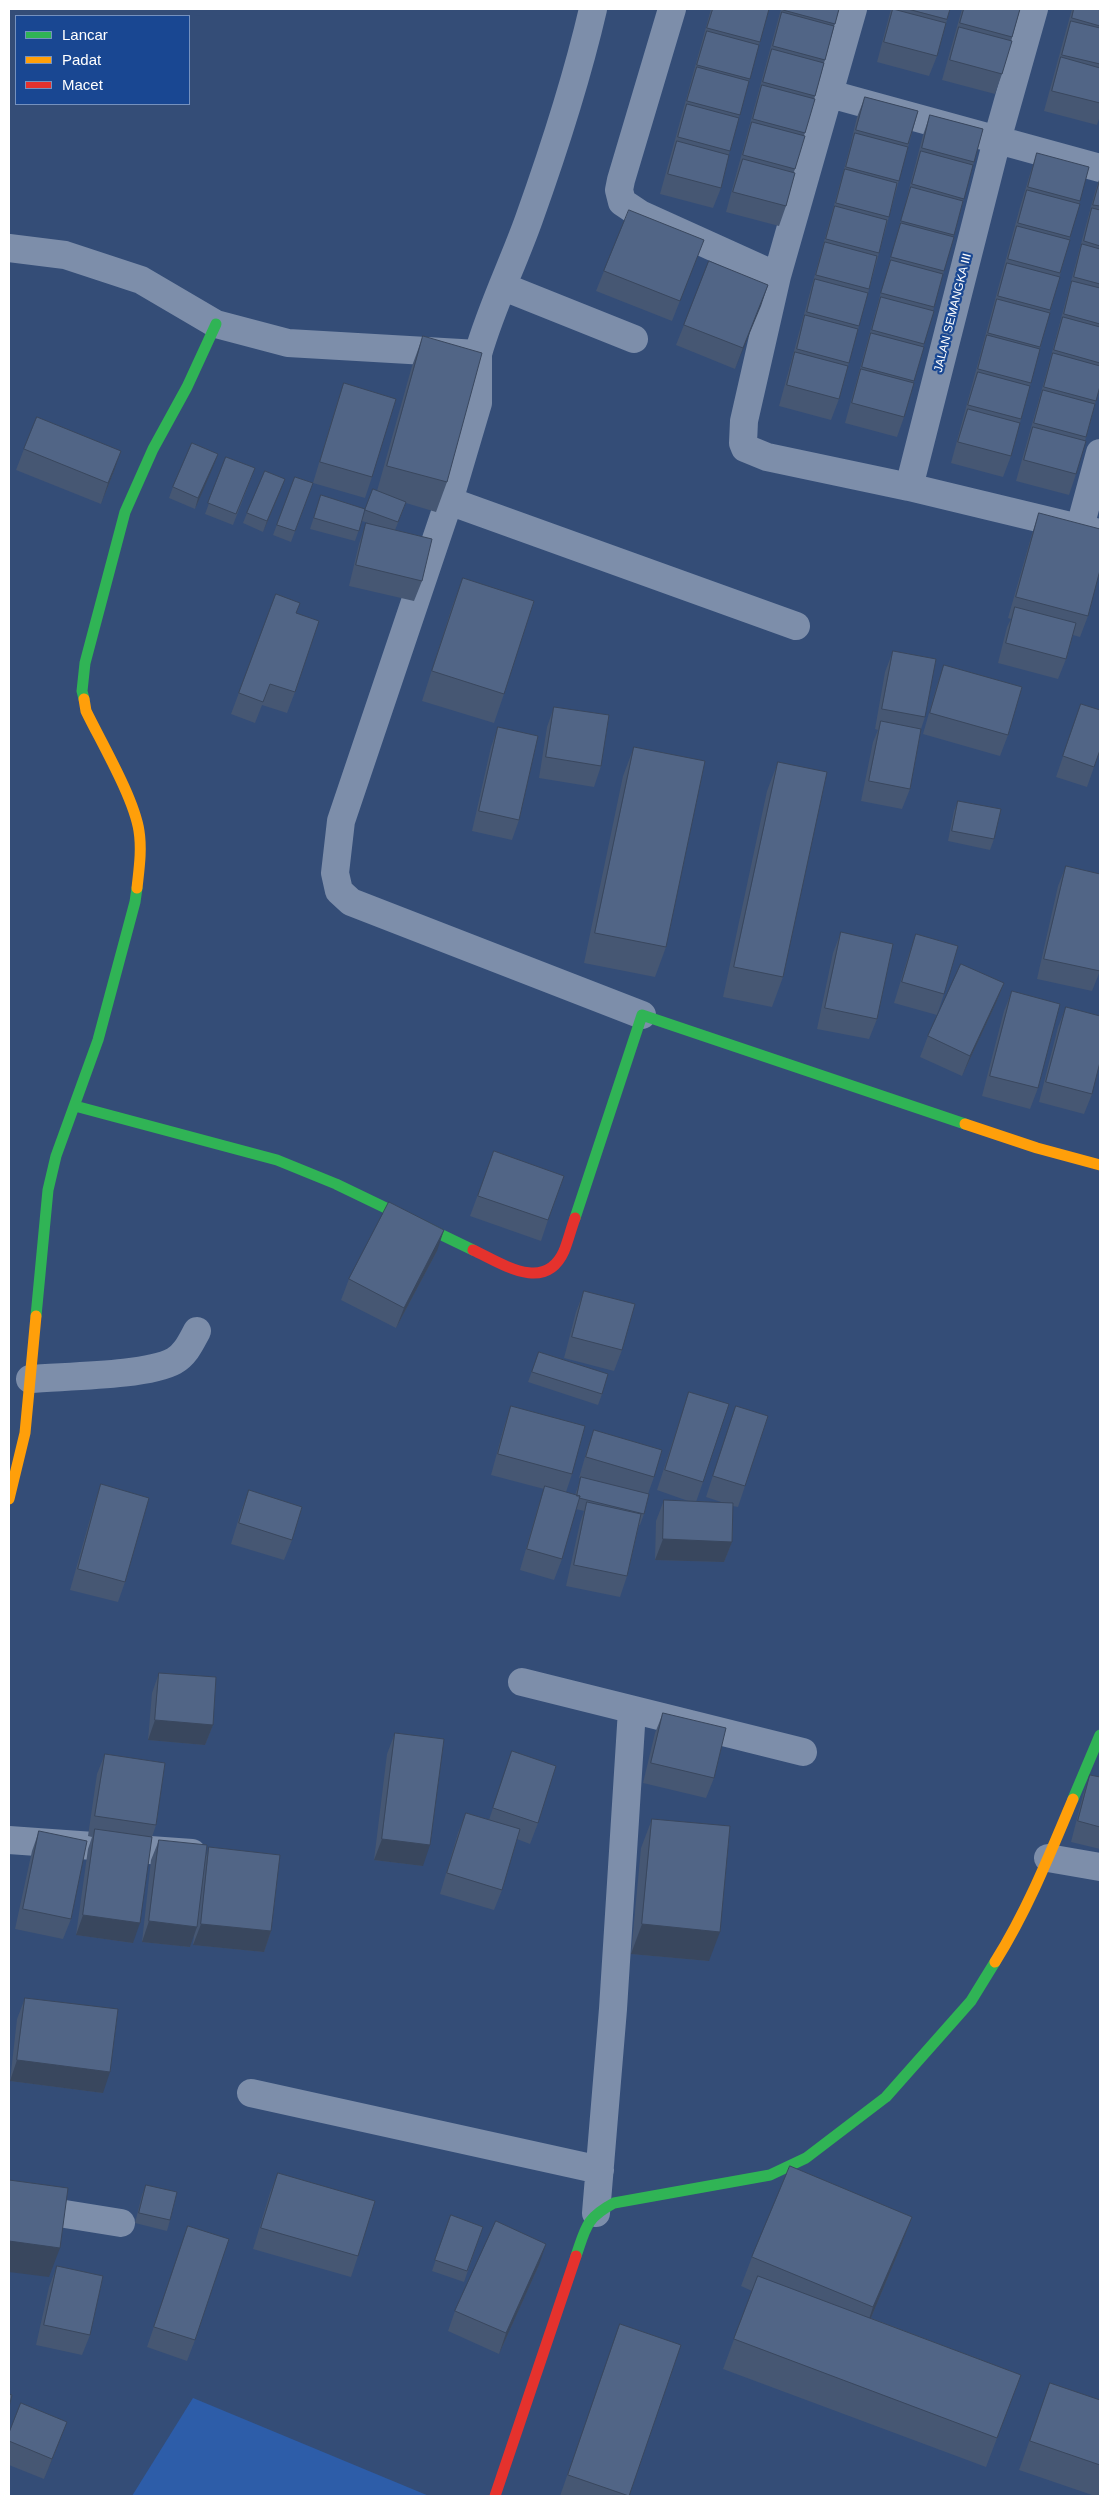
<!DOCTYPE html>
<html>
<head>
<meta charset="utf-8">
<style>
  body { margin:0 }
  #map { position:relative; width:1109px; height:2505px; overflow:hidden; background:#344d77; font-family:Helvetica,sans-serif }
  canvas { display:block }
  .frame { position:absolute; inset:0; border:10px solid #fff; pointer-events:none }
  .legend { position:absolute; left:15px; top:15px; width:175px; height:90px; box-sizing:border-box; background:#194792; border:1px solid #7591be; margin:0; padding:6px 9px; list-style:none; font-size:15px; color:#fff }
  .legend li { display:flex; align-items:center; gap:10px; height:25px }
  .legend b { width:25px; border:1px solid #7591be }
</style>
</head>
<body>
<div id="map">
<canvas width="1109" height="2505"></canvas>
<div class="frame"></div>
<ul class="legend">
<li><b style="height:6px;background:#30b455"></b>Lancar</li>
<li><b style="height:6px;background:#ff9f0a"></b>Padat</li>
<li><b style="height:6px;background:#e5322d"></b>Macet</li>
</ul>
</div>
<script>
const ctx = document.querySelector('canvas').getContext('2d');
ctx.lineJoin = 'round';
function paint(path, color) { ctx.fillStyle = color; ctx.fill(path, 'evenodd'); }
function stroke(path, color, width, dash) { ctx.strokeStyle = color; ctx.lineWidth = width; ctx.lineCap = dash ? 'butt' : 'round'; ctx.setLineDash(dash || []); ctx.stroke(path); }
function write(font, color, halo, rows, align = 'center') {
  ctx.font = font + ' Helvetica,sans-serif'; ctx.lineWidth = 4.5; ctx.setLineDash([]); ctx.textBaseline = 'middle'; ctx.strokeStyle = halo; ctx.fillStyle = color; for (const [text, x, y, turn = 0] of rows) {
    ctx.save(); ctx.translate(x, y); ctx.rotate((+turn || 0) * Math.PI / 180); ctx.textAlign = isNaN(turn) ? turn : align; if (halo) ctx.strokeText(text, 0, 0); ctx.fillText(text, 0, 0); ctx.restore();
  }
}
const green = new Path2D(`
  M193 2398 429 2496H132Z`);
const street = new Path2D(`
  M672 9 621 180 619 190 622 202 640 214 777 276
  M853 9 777 276 744 421 743 443 745 448 767 457 909 487 1100 533
  M830 94 1100 168
  M9 248 65 255 141 280 216 324 288 343 478 354C491 308 513 264 529 219 553 152 577 78 593 9
  M504 287 634 339
  M478 354V403L449 501 341 821 335 873 339 891 351 902 642 1015
  M909 487 997 140 1034 9
  M449 501 796 626
  M1080 527 1100 453
  M30 1379C65 1376 147 1376 174 1361 186 1354 191 1342 197 1331
  M522 1682 803 1752
  M9 1840 192 1853
  M1048 1858 1100 1867
  M251 2093 600 2170
  M9 2205 121 2223
  M596 2213 613 2009 632 1710`);
const fast = new Path2D(`
  M84 699 82 691 85 663 125 512 153 449 187 387 216 324
  M75 1106 277 1160 336 1184 473 1250
  M575 1218 642 1015 965 1124
  M36 1316 48 1190 56 1156 98 1040 135 902 137 888
  M1073 1799 1100 1735
  M576 2256C586 2227 586 2218 614 2203L770 2175 806 2158 886 2097 971 2001 995 1962`);
const slow = new Path2D(`
  M84 699 86 711C101 742 134 798 139 831 142 850 139 869 137 888
  M965 1124 1037 1148 1100 1165
  M9 1499 25 1433 36 1316
  M995 1962C1027 1911 1050 1854 1073 1799`);
const jam = new Path2D(`
  M473 1250C501 1263 545 1294 564 1251 568 1241 571 1229 575 1218
  M495 2496 576 2256`);
const wall = new Path2D(`
  M711 9H769L729 154 721 188 713 208 660 194Z
  M781 9H839L794 172 786 206 779 226 726 212Z
  M891 9H950L937 56 929 76 877 62Z
  M962 9H1020L1002 74 995 94 942 80Z
  M1072 9H1100V116L1097 125 1044 111 1064 38Z
  M865 97 918 111 839 399 831 420 779 406 809 296 849 151 857 117Z
  M930 115 983 129 904 417 897 437 845 423 905 205 923 135Z
  M1037 153 1080 201 1011 456 1003 477 951 463 1020 207 1030 174Z
  M1100 177V386L1076 474 1069 495 1016 481 1047 371 1086 225 1095 192Z
  M696 260 672 321 596 291 604 271Z
  M768 285 735 369 676 345 684 325Z
  M423 336 447 482 436 512 406 503 395 530 422 581 414 601 349 586 359 544 366 523 374 525 362 521 355 541 310 529 321 495 363 517 373 489 377 491 412 366Z
  M344 383 372 477 365 498 313 483 337 403Z
  M24 449 114 471 101 504 16 470Z
  M218 454 195 509 169 498 173 487Z
  M226 457 255 468 233 525 205 514Z
  M295 477 313 483 291 542 273 535Z
  M281 490 263 532 243 523 247 513Z
  M1039 513 1088 616 1080 637 1073 635 1066 659 1058 679 998 663 1007 627 1011 619 1008 618 1032 534Z
  M463 578 504 694 494 723 422 701 452 607Z
  M276 594 296 613 295 692 287 713 262 705 255 723 231 714Z
  M893 651 925 717 921 729 910 789 902 809 861 801 873 742 878 730 875 729 885 672Z
  M944 665 1008 735 1000 756 923 734 937 685Z
  M1081 704 1100 750 1087 787 1056 777Z
  M554 707 601 766 594 787 539 778 547 727Z
  M498 727 519 820 512 840 472 831 491 747Z
  M634 747 666 947 655 977 584 963 623 776Z
  M778 762 783 977 772 1007 723 997 767 791Z
  M958 801 994 839 990 850 948 841 954 811Z
  M1066 866 1100 971 1092 991 1037 979 1058 886Z
  M841 932 877 1019 869 1039 817 1029 833 953Z
  M916 934 944 994 937 1015 894 1003 909 954Z
  M1004 983 996 1003 962 1076 920 1057 928 1036Z
  M1012 991 1038 1088 1030 1109 982 1096 1004 1011Z
  M1066 1007 1092 1094 1084 1114 1039 1102 1058 1027Z
  M494 1151 548 1220 541 1241 470 1216Z
  M437 1251 396 1328 341 1300 349 1279Z
  M584 1291 622 1350 614 1371 564 1358 576 1312Z
  M539 1352 602 1394 598 1405 528 1382Z
  M689 1392 703 1482 696 1502 724 1503 706 1497 729 1426 736 1406 745 1486 738 1507 733 1506 732 1542 724 1562 655 1560 656 1521 664 1500 691 1502 657 1490 682 1413Z
  M511 1406 572 1474 566 1492 575 1495 581 1478H579L587 1450 594 1430 654 1477 648 1494 644 1514 640 1525H639L627 1576 620 1597 566 1586 580 1523 584 1511 576 1509 562 1559 554 1580 520 1570 538 1507 544 1489 491 1475 504 1427Z
  M101 1484 125 1582 118 1602 70 1590 94 1505Z
  M249 1490 292 1540 284 1560 231 1544 241 1511Z
  M159 1673 213 1725 205 1745 148 1740 152 1693Z
  M663 1713 714 1778 706 1798 643 1783 655 1733Z
  M395 1733 423 1866 374 1860 387 1754Z
  M512 1751 538 1823 530 1844 517 1839 502 1890 494 1910 440 1894 458 1833 466 1813 489 1820Z
  M105 1754 156 1825 152 1837 133 1943 76 1935 88 1849 92 1837 88 1836 97 1774Z
  M1090 1775 1100 1777V1849L1071 1842 1083 1795Z
  M652 1819 709 1961 631 1954 641 1848Z
  M39 1831 71 1919 63 1939 15 1929 32 1851Z
  M159 1840 206 1856 209 1847 271 1931 264 1952 193 1945 194 1935 190 1947 142 1942 151 1860Z
  M25 1998 103 2093 10 2081 17 2019Z
  M278 2173 358 2256 351 2277 253 2249 270 2193Z
  M146 2185 170 2220 167 2231 135 2223 142 2195Z
  M451 2215 483 2227 464 2282 432 2271Z
  M912 2217 901 2246 871 2318 1021 2375 986 2467 723 2369 752 2291 741 2286 752 2257Z
  M188 2226 195 2340 187 2361 147 2347Z
  M539 2265 499 2354 448 2331 455 2311Z
  M57 2266 90 2335 82 2355 36 2345 49 2287Z
  M620 2324 629 2496H560L610 2353Z
  M1050 2383 1100 2400V2496H1095L1019 2470Z
  M9 2433 59 2443 44 2479 9 2465Z`);
const shadedWall = new Path2D(`
  M768 285 761 306 735 369 743 348Z
  M121 451 114 471 101 504 108 483Z
  M218 454 214 465 195 509 198 498Z
  M285 479 281 490 263 532 267 521Z
  M1004 983 996 1003 962 1076 970 1056Z
  M444 1230 437 1251 396 1328 404 1308Z
  M663 1539 732 1542 724 1562 655 1560Z
  M155 1720 213 1725 205 1745 148 1740Z
  M382 1839 430 1845 423 1866 374 1860Z
  M83 1915 140 1923 133 1943 76 1935Z
  M149 1921 197 1927 190 1947 142 1942Z
  M201 1924 271 1931 264 1952 193 1945Z
  M642 1924 720 1932 709 1961 631 1954Z
  M17 2060 110 2072 103 2093 10 2081Z
  M912 2217 901 2246 863 2337 873 2307Z
  M9 2241 60 2248 49 2277 9 2272Z
  M546 2244 539 2265 499 2354 506 2333Z
  M67 2422 59 2443 44 2479 52 2459Z`);
const building = new Path2D(`
  M713 9H769L760 42 707 28Z
  M783 9H839L835 24 783 10Z
  M893 9 946 23 937 56 884 42Z
  M908 9H950L947 19Z
  M964 9H1020L1012 37 960 23Z
  M1074 9H1100V26L1072 18Z
  M782 12 834 26 825 60 773 46Z
  M1071 21 1100 28V64L1062 55Z
  M959 27 1012 41 1002 74 950 60Z
  M707 31 759 45 750 79 697 65Z
  M772 49 824 63 815 96 763 82Z
  M1061 57 1100 68V103L1052 91Z
  M697 67 749 81 740 115 687 101Z
  M762 85 815 99 805 133 753 119Z
  M865 97 918 111 908 144 856 130Z
  M687 104 739 118 730 151 678 137Z
  M930 115 983 129 974 162 922 148Z
  M752 122 805 136 795 169 743 155Z
  M855 133 908 147 899 181 846 167Z
  M677 141 729 155 721 188 668 174Z
  M921 151 973 165 964 199 912 184Z
  M1037 153 1089 167 1080 201 1028 187Z
  M743 159 795 173 786 206 733 192Z
  M845 169 897 183 889 217 836 203Z
  M1100 179V206L1093 205Z
  M911 187 963 201 954 235 901 221Z
  M1027 190 1080 204 1070 237 1018 223Z
  M835 206 887 220 879 253 826 239Z
  M1092 208 1100 210V246L1084 241Z
  M629 210 704 240 680 301 604 271Z
  M901 223 954 237 944 271 891 257Z
  M1017 226 1070 240 1060 273 1008 259Z
  M825 242 877 256 869 289 816 275Z
  M1082 244 1100 249V284L1074 277Z
  M891 260 943 274 934 307 881 293Z
  M709 261 768 285 743 348 684 325Z
  M1007 263 1060 277 1050 310 998 296Z
  M815 279 868 293 859 326 807 312Z
  M1072 281 1100 288V324L1064 314Z
  M881 297 934 311 924 344 872 330Z
  M997 299 1050 313 1040 347 988 333Z
  M805 315 858 329 849 363 797 349Z
  M1063 317 1100 327V363L1054 350Z
  M871 333 924 347 914 381 862 367Z
  M987 335 1040 349 1031 383 978 369Z
  M423 336 482 353 447 482 387 466Z
  M795 352 848 366 839 399 787 385Z
  M1053 353 1100 366V386L1096 401 1044 387Z
  M861 369 914 383 904 417 852 403Z
  M978 372 1030 386 1021 419 968 405Z
  M344 383 396 399 372 477 320 462Z
  M1043 390 1095 404 1086 437 1034 423Z
  M968 409 1020 423 1011 456 958 442Z
  M37 417 121 451 108 483 24 449Z
  M1033 427 1086 441 1076 474 1024 460Z
  M192 443 218 454 198 498 173 487Z
  M226 457 255 468 236 514 208 503Z
  M265 471 285 479 267 521 247 513Z
  M295 477 313 483 295 531 277 525Z
  M373 489 406 502 398 522 365 510Z
  M321 495 365 509 359 531 314 518Z
  M1039 513 1100 529V570L1088 616 1016 597Z
  M366 523 432 539 422 581 356 565Z
  M463 578 534 601 504 694 432 671Z
  M276 594 300 603 296 613 319 621 295 692 270 684 263 702 239 693Z
  M1015 607 1076 623 1066 659 1006 643Z
  M893 651 936 659 925 717 882 709Z
  M944 665 1022 687 1008 735 930 713Z
  M1081 704 1100 710V750L1094 767 1063 756Z
  M554 707 609 715 601 766 546 757Z
  M881 721 921 729 910 789 869 781Z
  M498 727 538 736 519 820 479 811Z
  M634 747 705 761 666 947 595 933Z
  M778 762 827 772 783 977 734 967Z
  M958 801 1001 809 994 839 952 831Z
  M1066 866 1100 874V971L1044 959Z
  M841 932 893 944 877 1019 825 1008Z
  M916 934 958 946 944 994 902 982Z
  M961 964 1004 983 970 1056 928 1036Z
  M1012 991 1060 1004 1038 1088 990 1076Z
  M1066 1007 1100 1016V1062L1092 1094 1046 1082Z
  M494 1151 564 1176 548 1220 478 1196Z
  M389 1202 444 1230 404 1308 349 1279Z
  M584 1291 635 1304 622 1350 572 1337Z
  M539 1352 608 1374 602 1394 532 1372Z
  M689 1392 729 1404 703 1482 665 1470Z
  M511 1406 585 1426 572 1474 498 1454Z
  M736 1406 768 1416 745 1486 713 1476Z
  M594 1430 662 1450 654 1477 586 1457Z
  M581 1477 649 1494 644 1514 579 1498 580 1496H577Z
  M101 1484 149 1498 125 1582 78 1569Z
  M545 1486 580 1496 562 1559 527 1549Z
  M249 1490 302 1507 292 1540 239 1523Z
  M664 1500 733 1503 732 1542 663 1539Z
  M587 1502 641 1514 627 1576 574 1565Z
  M159 1673 216 1677 213 1725 155 1720Z
  M663 1713 726 1728 714 1778 651 1763Z
  M395 1733 444 1739 430 1845 382 1839Z
  M512 1751 556 1766 538 1823 493 1808Z
  M105 1754 165 1763 156 1825 95 1816Z
  M1090 1775 1100 1777V1827L1078 1821Z
  M466 1813 520 1829 502 1890 447 1873Z
  M652 1819 730 1826 720 1932 642 1924Z
  M95 1829 152 1837 140 1923 83 1915Z
  M39 1831 87 1841 71 1919 23 1909Z
  M159 1840 207 1845 197 1927 149 1921Z
  M209 1847 280 1855 271 1931 201 1924Z
  M25 1998 118 2009 110 2072 17 2060Z
  M790 2166 912 2217 873 2307 752 2257Z
  M278 2173 375 2201 358 2256 261 2228Z
  M9 2180 68 2188 60 2248 9 2241Z
  M146 2185 177 2192 170 2220 139 2213Z
  M451 2215 483 2227 467 2271 435 2260Z
  M496 2221 546 2244 506 2333 455 2311Z
  M188 2226 229 2239 195 2340 154 2327Z
  M57 2266 103 2276 90 2335 44 2325Z
  M758 2276 1021 2375 997 2438 734 2339Z
  M620 2324 681 2345 629 2496 568 2475Z
  M1050 2383 1100 2400V2465L1030 2441Z
  M9 2394 12 2395 9 2407Z
  M21 2403 67 2422 52 2459 9 2441V2433Z`);
const streetNames = [
  ["JALAN SEMANGKA III",953,313,-76]
];
paint(green, '#2d5da9');
stroke(street, '#7d8eaa', 28);
stroke(fast, '#30b455', 11);
stroke(slow, '#ff9f0a', 11);
stroke(jam, '#e5322d', 11);
paint(wall, '#465773');
paint(shadedWall, '#39475e');
paint(building, '#516586');
stroke(building, '#39475e', 1);
write('12px', '#fff', '#194792', streetNames);
</script>
</body>
</html>
